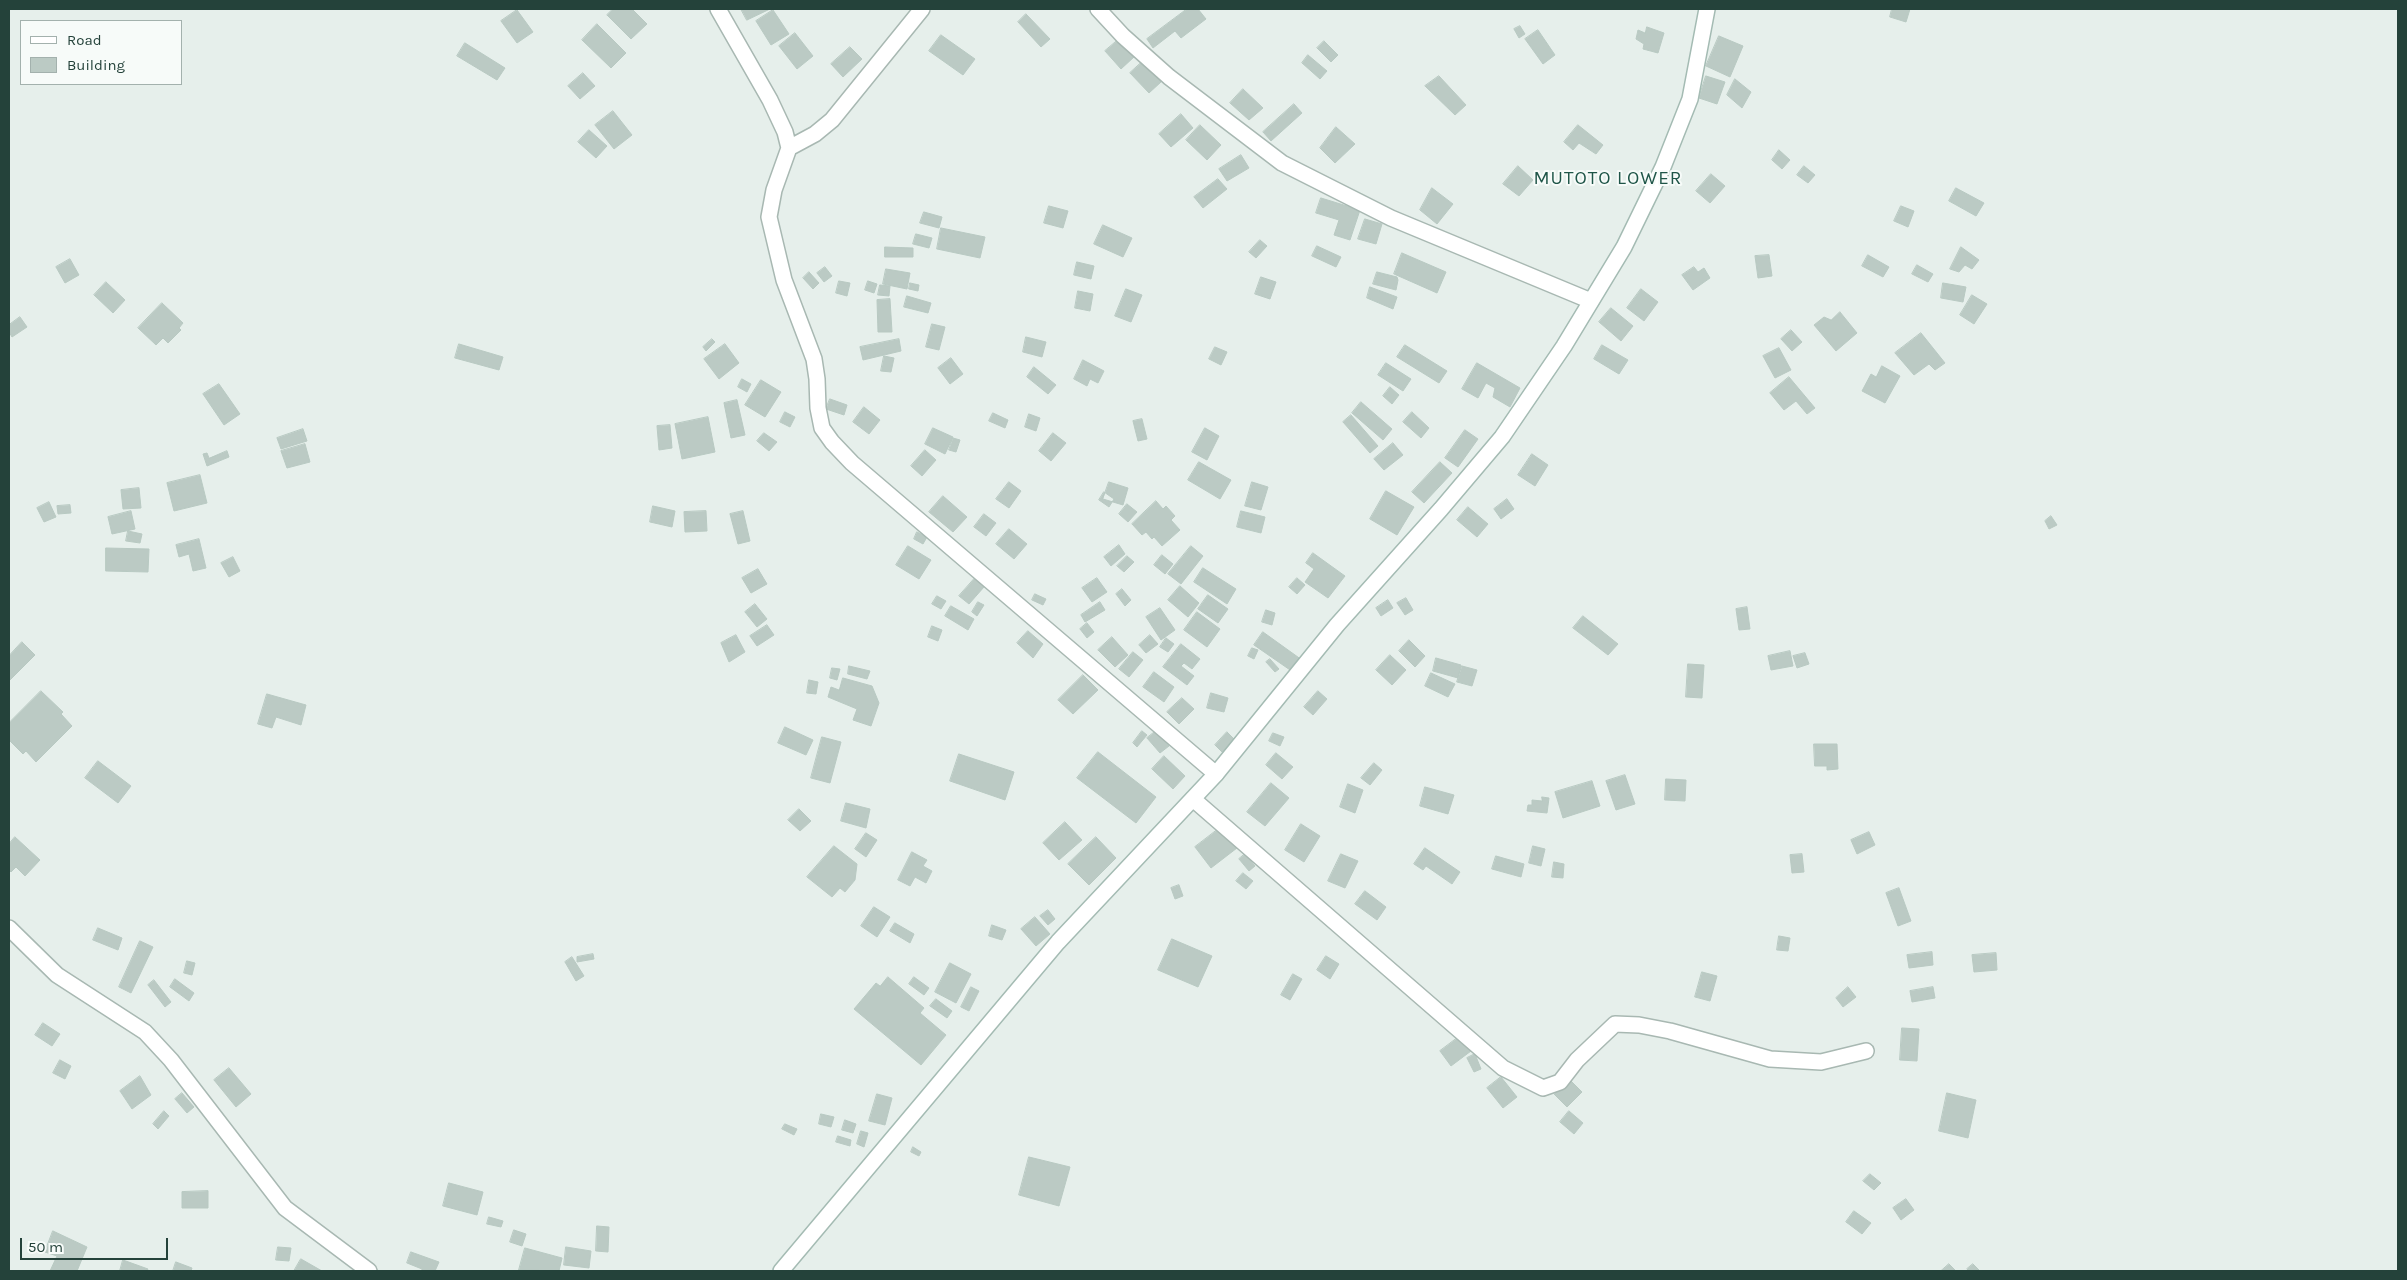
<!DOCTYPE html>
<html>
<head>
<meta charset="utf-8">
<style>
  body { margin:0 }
  #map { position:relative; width:2407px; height:1280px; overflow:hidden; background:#e6efeb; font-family:Karla,sans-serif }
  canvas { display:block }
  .frame { position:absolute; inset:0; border:10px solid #24423a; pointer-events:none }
  .legend { position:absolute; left:20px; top:20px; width:162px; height:65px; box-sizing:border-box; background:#f7fbf9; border:1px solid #a3b1ad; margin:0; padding:6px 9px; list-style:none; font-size:15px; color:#24423a }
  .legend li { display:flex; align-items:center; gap:10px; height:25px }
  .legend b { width:25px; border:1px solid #a3b1ad }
  .scale { position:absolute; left:20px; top:1238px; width:148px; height:22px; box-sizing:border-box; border:2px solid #24423a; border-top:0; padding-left:6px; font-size:15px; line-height:18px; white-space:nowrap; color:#24423a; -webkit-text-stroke:4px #f7fbf9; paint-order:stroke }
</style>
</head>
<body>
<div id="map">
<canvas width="2407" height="1280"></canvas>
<div class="frame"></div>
<ul class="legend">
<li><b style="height:6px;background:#fff"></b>Road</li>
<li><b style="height:14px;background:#bbcac4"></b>Building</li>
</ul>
<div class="scale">50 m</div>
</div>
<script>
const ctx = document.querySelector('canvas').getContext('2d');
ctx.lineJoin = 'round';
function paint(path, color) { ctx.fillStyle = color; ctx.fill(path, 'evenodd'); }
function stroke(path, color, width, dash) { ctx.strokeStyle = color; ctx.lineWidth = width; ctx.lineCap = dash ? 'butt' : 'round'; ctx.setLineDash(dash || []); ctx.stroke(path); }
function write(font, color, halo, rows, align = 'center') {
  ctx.font = font + ' Karla,sans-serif'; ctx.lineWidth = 4; ctx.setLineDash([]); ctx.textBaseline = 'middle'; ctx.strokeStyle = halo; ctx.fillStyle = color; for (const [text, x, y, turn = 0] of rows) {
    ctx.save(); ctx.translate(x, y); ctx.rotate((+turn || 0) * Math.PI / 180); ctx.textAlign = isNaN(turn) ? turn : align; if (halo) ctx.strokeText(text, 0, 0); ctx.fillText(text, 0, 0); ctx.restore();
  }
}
const building = new Path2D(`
  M613 9H632L647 24 631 39 607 15Z
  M741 9H770L747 20Z
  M1187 9H1198L1206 19 1181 38 1175 31 1153 48 1147 39Z
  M1892 9H1910L1906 22 1890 17Z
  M517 10 533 32 517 43 501 21Z
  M773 10 789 34 771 45 756 21Z
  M1026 14 1050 39 1041 47 1018 22Z
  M597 24 626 53 611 68 582 40Z
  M1520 26 1525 34 1519 38 1514 29Z
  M1647 27 1664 33 1658 53 1643 49 1644 44 1636 39 1638 30 1645 33Z
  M1538 30 1555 55 1543 64 1525 39Z
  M795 33 813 56 797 69 779 46Z
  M941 35 975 59 963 75 929 51Z
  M1719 36 1743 46 1730 77 1706 66Z
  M1118 40 1134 57 1121 69 1105 51Z
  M1324 41 1338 55 1331 62 1317 48Z
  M465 43 505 68 497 80 457 56Z
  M850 47 862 59 843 77 831 64Z
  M1308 55 1327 71 1320 79 1302 63Z
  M1142 62 1161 82 1149 93 1130 73Z
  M583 73 595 86 580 99 568 86Z
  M1439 76 1466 105 1455 115 1425 86Z
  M1706 76 1725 82 1717 104 1699 98Z
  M1735 79 1751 92 1742 108 1727 95Z
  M1243 89 1263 108 1249 120 1230 103Z
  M1294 104 1302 113 1271 141 1263 132Z
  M613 111 632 135 614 149 595 125Z
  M1181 114 1193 128 1171 147 1159 134Z
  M1200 125 1221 145 1207 160 1186 140Z
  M1578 125 1603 145 1596 154 1579 143 1573 150 1564 142Z
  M1336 127 1355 144 1335 163 1320 148Z
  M589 130 607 146 596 158 578 142Z
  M1779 150 1790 160 1782 169 1772 160Z
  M1241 155 1249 168 1227 181 1219 169Z
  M1518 166 1533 180 1519 196 1503 184Z
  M1804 166 1815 175 1808 183 1797 175Z
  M1711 174 1725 186 1710 203 1696 191Z
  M1218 179 1227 189 1203 208 1194 197Z
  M1432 188 1453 204 1437 224 1420 210Z
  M1956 188 1984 203 1976 216 1949 201Z
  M1321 198 1360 210 1350 240 1334 235 1339 220 1316 213Z
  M1049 206 1068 211 1063 228 1044 223Z
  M1901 206 1914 211 1908 227 1894 221Z
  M924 212 942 217 939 228 920 223Z
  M1365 219 1382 224 1376 244 1358 239Z
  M1103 225 1132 238 1123 257 1094 244Z
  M941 228 985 237 980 258 937 249Z
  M916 234 932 238 929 248 913 244Z
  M1260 240 1267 246 1256 258 1249 252Z
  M1317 246 1341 257 1336 267 1312 256Z
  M885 247 913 248V257H885Z
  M1961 247 1979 260 1972 269 1965 265 1959 272 1950 269Z
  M1402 253 1446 272 1437 293 1394 274Z
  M1769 255 1772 276 1758 278 1755 256Z
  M1868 255 1889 267 1883 277 1862 266Z
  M70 259 79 275 65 283 56 267Z
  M1077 262 1094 266 1091 279 1074 275Z
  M1917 265 1933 274 1928 282 1912 274Z
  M825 267 832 276 824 282 817 273Z
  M1694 267 1698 272 1704 268 1710 278 1693 290 1682 275Z
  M886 269 910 273 907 289 883 284Z
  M809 272 819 283 813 289 803 278Z
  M1377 272 1397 277 1398 280 1396 290 1373 284Z
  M1261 277 1276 282 1270 299 1255 294Z
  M839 281 850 283 847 296 836 293Z
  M868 281 877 284 874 293 865 290Z
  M106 282 125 300 113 313 94 295Z
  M910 283 919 285 918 291 909 289Z
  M1943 283 1966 287 1963 302 1941 298Z
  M880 285 890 286 889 296 878 295Z
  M1370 287 1397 297 1393 309 1367 298Z
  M1126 289 1142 295 1131 322 1115 316Z
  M1641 289 1658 302 1644 321 1627 308Z
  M1078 291 1093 294 1090 311 1075 308Z
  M1972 295 1987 304 1974 324 1960 315Z
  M907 296 931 303 928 313 904 307Z
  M890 299 892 332H878L877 300Z
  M162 303 183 323 179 328 181 330 168 343 163 338 156 345 138 328Z
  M1611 308 1633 326 1621 341 1599 322Z
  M1840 312 1857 333 1836 351 1814 325 1824 317 1831 320Z
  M20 317 27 327 12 337 9 332V325Z
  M932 324 945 327 939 350 926 347Z
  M1791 330 1802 342 1792 351 1781 339Z
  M1921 333 1945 363 1935 370 1929 364 1914 375 1895 353Z
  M1026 337 1046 342 1042 357 1023 352Z
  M712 339 715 342 706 351 703 347Z
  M899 339 901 351 863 360 860 347Z
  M459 344 503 357 499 370 455 358Z
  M725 344 739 363 719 379 704 359Z
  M1405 345 1447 371 1439 383 1397 357Z
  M1602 345 1628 360 1619 374 1594 359Z
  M1215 347 1227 352 1221 365 1209 359Z
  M1779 348 1791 370 1775 378 1763 356Z
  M884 356 894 358 891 372 881 371Z
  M951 358 963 374 950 384 938 368Z
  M1083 360 1104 371 1098 383 1090 379 1087 386 1074 379Z
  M1386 363 1411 379 1403 391 1378 375Z
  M1477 363 1520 388 1510 407 1493 397 1495 388 1486 383 1478 398 1462 389Z
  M1882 366 1900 376 1885 403 1862 391 1871 374 1876 377Z
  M1034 367 1056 385 1048 394 1027 377Z
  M1789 377 1815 408 1807 414 1796 401 1784 410 1770 393Z
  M742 379 751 384 747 392 738 387Z
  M761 380 781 392 765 417 745 405Z
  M219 384 240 414 224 425 203 394Z
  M1390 387 1399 395 1392 404 1383 396Z
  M830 399 847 405 844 415 826 409Z
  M737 400 745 435 731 438 724 403Z
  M1361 402 1392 429 1383 440 1352 413Z
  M864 407 880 420 869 434 853 422Z
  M785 412 795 417 790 427 780 422Z
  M1412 412 1429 428 1421 438 1403 422Z
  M993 413 1008 420 1005 428 989 421Z
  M1029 414 1040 418 1036 431 1025 427Z
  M1351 415 1378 446 1370 453 1343 422Z
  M708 417 715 452 682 459 675 424Z
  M1142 419 1147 439 1138 441 1133 421Z
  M670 425 672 448 659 450 657 426Z
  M933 428 953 437 945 454 925 444Z
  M1205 428 1219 436 1207 460 1192 452Z
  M303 429 307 441 281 449 277 438Z
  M1465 430 1478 439 1458 467 1445 458Z
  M764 433 777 442 769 451 757 441Z
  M1053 433 1066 443 1051 461 1039 451Z
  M953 438 960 440 956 452 949 450Z
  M1393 443 1403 455 1384 470 1374 459Z
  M305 444 310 462 287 468 281 451Z
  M925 450 936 460 922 476 911 466Z
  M227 451 229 457 207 466 203 454 207 453 209 458Z
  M1532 454 1548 465 1535 486 1518 475Z
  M1199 462 1231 480 1220 499 1188 480Z
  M1440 462 1452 473 1424 503 1412 492Z
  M200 475 207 503 174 511 167 483Z
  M1009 482 1021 491 1009 508 996 499Z
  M1109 482 1128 488 1123 505 1103 499Z
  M1252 482 1268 487 1261 510 1245 506Z
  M139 488 141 508 123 509 121 490Z
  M1386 491 1414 507 1397 535 1370 519Z
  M1104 492 1114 499 1109 507 1099 500Z
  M943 496 967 517 953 532 929 512Z
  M1507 499 1514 509 1501 519 1494 509Z
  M1156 501 1163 509 1166 506 1175 516 1171 520 1180 530 1162 546 1154 537 1152 539 1146 532 1142 535 1132 524Z
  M49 502 56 517 44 522 37 508Z
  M1127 504 1137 512 1128 522 1119 514Z
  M70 505 71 513 58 514 57 506Z
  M653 506 675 511 672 527 650 522Z
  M1468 507 1488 524 1477 537 1457 520Z
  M131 511 135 529 112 534 108 517Z
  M706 511 707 531 685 532 684 512Z
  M743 511 750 541 738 544 730 514Z
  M1241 511 1265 517 1261 533 1237 527Z
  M984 514 996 523 986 536 974 527Z
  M2051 516 2057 525 2049 529 2045 521Z
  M1009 529 1027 544 1014 559 996 544Z
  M128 531 142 534 140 543 126 541Z
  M917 532 927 537 923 544 914 539Z
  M199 539 206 568 193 571 189 554 179 557 176 545Z
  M1119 545 1125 554 1111 566 1104 557Z
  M908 546 931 560 919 579 896 565Z
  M1191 546 1203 556 1181 584 1168 574Z
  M106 548 149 549 148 572 106 571Z
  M1313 553 1345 576 1328 598 1305 582 1314 569 1306 563Z
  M1162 555 1173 564 1165 574 1154 565Z
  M1127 556 1134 562 1124 572 1117 566Z
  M233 557 240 571 229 577 221 563Z
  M1203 568 1236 589 1227 604 1194 582Z
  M758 569 767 584 751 593 742 578Z
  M975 578 984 587 969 604 959 596Z
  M1097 578 1107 592 1092 602 1082 588Z
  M1297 578 1305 585 1297 594 1289 587Z
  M1180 586 1199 603 1188 617 1168 600Z
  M1122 589 1131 600 1125 606 1116 594Z
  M1035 594 1046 599 1043 605 1032 600Z
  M1208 595 1228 609 1218 623 1198 609Z
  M937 596 946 601 941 609 932 604Z
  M1406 598 1413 610 1405 615 1397 603Z
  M1388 600 1393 608 1381 616 1376 608Z
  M978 602 984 605 977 616 972 612Z
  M1100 602 1105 610 1085 622 1081 615Z
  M755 604 767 619 757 627 745 612Z
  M951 606 974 619 968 630 945 616Z
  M1747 607 1750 629 1739 630 1736 609Z
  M1160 608 1175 630 1161 640 1146 617Z
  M1266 610 1275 613 1272 625 1262 622Z
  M1197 612 1220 629 1207 647 1184 630Z
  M1583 616 1618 644 1608 655 1573 628Z
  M1087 623 1094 632 1087 638 1080 629Z
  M767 625 774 635 757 646 750 636Z
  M932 626 942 630 938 641 928 637Z
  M1028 631 1043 644 1033 658 1017 643Z
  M1263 632 1302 660 1293 672 1254 645Z
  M736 635 745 652 729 662 721 643Z
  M1150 635 1158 644 1146 653 1139 645Z
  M1112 637 1128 655 1115 667 1098 650Z
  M1166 638 1174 644 1168 652 1160 647Z
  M1409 640 1425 656 1415 667 1399 651Z
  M22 642 35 655 9 681V656Z
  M1181 644 1200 659 1192 669 1184 663 1181 666 1194 676 1187 685 1163 667Z
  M1252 648 1258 650 1254 659 1248 656Z
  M1790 651 1793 666 1771 670 1768 656Z
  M1133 652 1143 660 1129 677 1119 669Z
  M1805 653 1809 664 1797 668 1793 656Z
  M1390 655 1406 670 1392 685 1376 670Z
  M1436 658 1461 665 1458 678 1433 671Z
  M1270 659 1279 669 1275 672 1266 662Z
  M1688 664 1704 665 1702 698 1686 697Z
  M849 666 870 671 867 679 848 674Z
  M1462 666 1477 670 1472 686 1457 682Z
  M832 668 840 669 837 680 830 678Z
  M1154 672 1174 687 1164 702 1143 687Z
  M1431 673 1455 684 1448 697 1425 686Z
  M1083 675 1098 690 1073 714 1058 700Z
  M843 678 872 686 879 703 871 726 853 720 857 709 828 697 831 687 839 690Z
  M809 680 818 682 816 694 807 693Z
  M41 691 63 712 61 714 72 726 36 762 26 751 23 754 9 740V723Z
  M1318 691 1327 699 1313 715 1304 707Z
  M1211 693 1228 698 1224 712 1207 708Z
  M267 694 306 705 301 725 276 717 272 728 258 724Z
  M1182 698 1194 709 1179 724 1167 712Z
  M785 727 813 740 806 755 778 743Z
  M1142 731 1147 735 1137 747 1133 743Z
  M1156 731 1169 746 1160 753 1147 738Z
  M1227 732 1236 741 1224 754 1215 745Z
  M1273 733 1284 737 1280 746 1269 741Z
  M822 737 841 742 830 783 811 778Z
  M1814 744H1837L1838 769 1827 770V766H1815Z
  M1098 752 1156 797 1136 823 1077 778Z
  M1276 753 1293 767 1282 779 1266 765Z
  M959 754 1014 772 1005 800 950 781Z
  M1164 756 1185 776 1173 789 1152 769Z
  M98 761 131 786 118 803 85 778Z
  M1374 763 1382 770 1370 785 1361 778Z
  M1625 775 1635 804 1616 810 1606 781Z
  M1666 779 1686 780 1685 801 1665 800Z
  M1592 781 1600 806 1563 818 1555 792Z
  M1271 783 1289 798 1265 826 1247 812Z
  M1348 784 1363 790 1355 813 1340 807Z
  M1425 787 1454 795 1448 814 1420 806Z
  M1542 797 1549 798 1547 813 1527 811 1528 805H1532V800L1542 801Z
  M846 803 870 809 866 828 841 821Z
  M799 809 811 821 800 831 788 820Z
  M1065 822 1082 840 1059 860 1043 843Z
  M1301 824 1320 836 1304 862 1285 850Z
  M1221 827 1237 848 1211 868 1195 847Z
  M1869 832 1875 845 1857 854 1851 840Z
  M866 833 877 840 866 857 855 849Z
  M15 837 40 860 25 876 16 867 11 872 9 870V844Z
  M1096 837 1116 858 1089 885 1068 864Z
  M834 846 857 864 855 880 845 892 840 888 832 897 807 877Z
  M1533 846 1545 849 1541 866 1529 863Z
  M1425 848 1460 872 1452 884 1426 866 1423 870 1414 864Z
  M912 852 927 860 923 866 932 871 926 883 915 877 910 886 898 880Z
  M1245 854 1255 866 1249 871 1239 859Z
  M1341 854 1358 861 1345 888 1328 881Z
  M1802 854 1804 872 1792 873 1790 855Z
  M1496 856 1524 864 1521 877 1492 869Z
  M1554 862 1564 864 1563 878 1552 877Z
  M1243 873 1253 881 1246 889 1236 881Z
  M1179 885 1183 896 1175 899 1171 888Z
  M1899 888 1911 921 1898 926 1886 893Z
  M1365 891 1386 907 1377 920 1355 904Z
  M874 907 890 917 877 937 861 926Z
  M1048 910 1055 919 1048 925 1040 916Z
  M1035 917 1050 934 1036 946 1021 929Z
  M895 923 914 934 910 943 890 931Z
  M992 925 1006 930 1002 940 989 936Z
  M98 928 122 938 118 950 93 940Z
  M1779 936 1790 938 1788 951 1777 950Z
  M1172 939 1212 956 1198 987 1158 970Z
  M140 941 153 947 131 993 119 987Z
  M1932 952 1933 965 1909 968 1907 955Z
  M1996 953 1997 970 1974 972 1972 955Z
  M593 954 594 959 577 962V957Z
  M1326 956 1339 964 1330 979 1317 970Z
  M572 957 584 976 576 981 565 962Z
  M187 961 195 963 192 975 184 973Z
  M950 963 971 974 956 1003 935 992Z
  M1702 972 1717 976 1710 1001 1695 997Z
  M1293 974 1302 979 1290 1000 1281 995Z
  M888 977 924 1008 920 1013 946 1035 921 1065 854 1009 876 983 880 986Z
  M914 977 929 988 924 995 909 984Z
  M175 979 194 993 189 1001 170 987Z
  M154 980 171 1002 165 1007 148 985Z
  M971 987 979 991 969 1011 961 1007Z
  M1848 987 1856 997 1843 1007 1836 998Z
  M1933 987 1935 998 1912 1002 1910 991Z
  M936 999 952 1011 947 1018 930 1006Z
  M43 1023 60 1034 52 1046 35 1035Z
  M1902 1028 1919 1029 1917 1061 1900 1060Z
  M1460 1036 1471 1051 1451 1066 1440 1051Z
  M1475 1054 1481 1069 1474 1072 1467 1058Z
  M60 1060 71 1066 65 1079 53 1073Z
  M229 1068 251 1094 236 1107 214 1080Z
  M140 1076 151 1095 132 1109 120 1091Z
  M1501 1077 1517 1097 1503 1108 1487 1088Z
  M1569 1079 1582 1092 1567 1107 1554 1094Z
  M182 1093 194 1107 187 1113 175 1099Z
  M1947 1093 1976 1100 1968 1138 1939 1131Z
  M877 1094 892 1098 885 1125 869 1121Z
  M164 1111 169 1116 158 1129 153 1124Z
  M1569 1111 1583 1123 1574 1134 1560 1122Z
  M821 1114 834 1117 831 1127 819 1124Z
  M845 1120 856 1124 853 1133 842 1130Z
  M785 1124 797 1129 794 1135 782 1129Z
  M861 1131 868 1133 864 1147 857 1144Z
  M838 1136 851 1140 850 1146 836 1142Z
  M913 1147 921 1152 919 1156 911 1152Z
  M1029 1157 1070 1167 1059 1206 1019 1195Z
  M1870 1174 1881 1183 1874 1190 1863 1181Z
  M449 1183 483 1192 477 1215 443 1206Z
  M208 1191V1208H182V1192Z
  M1906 1199 1914 1210 1901 1220 1893 1208Z
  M1854 1211 1871 1223 1862 1234 1846 1222Z
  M489 1217 503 1221 501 1227 487 1224Z
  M597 1226 609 1227 608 1252 596 1251Z
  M514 1230 526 1234 522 1246 510 1242Z
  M53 1231 87 1247 77 1271H50L57 1256 45 1252Z
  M278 1247 291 1248 289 1261 276 1260Z
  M566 1247 591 1251 589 1268 564 1265Z
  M525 1248 562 1258 559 1271 519 1270Z
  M411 1252 439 1262 435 1271H422V1269L407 1263Z
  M301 1259 322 1271H294Z
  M123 1260 148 1269 147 1271H120Z
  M176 1262 192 1268 191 1271H173Z
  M1949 1264 1956 1271H1941Z
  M1973 1264 1980 1271H1969L1967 1269Z`);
const street = new Path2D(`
  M718 9 770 100 785 132 789 148 774 190 769 217 784 280 814 359 817 379 818 408 822 428 832 442 852 463 1216 774
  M1098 9 1123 36 1169 77 1282 163 1391 218 1591 301
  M789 148 815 134 832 120 922 9
  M1193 799 1503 1068 1543 1088 1560 1082 1577 1060 1615 1024 1639 1025 1670 1031 1770 1059 1821 1062 1866 1051
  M9 928 57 975 145 1032 171 1060 285 1208 369 1271`);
const secondary = new Path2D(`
  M781 1271 1058 942 1216 774 1337 625 1441 509 1502 437 1564 346 1624 247 1663 167 1690 99 1707 9`);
const quarterNames = [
  ["MUTOTO LOWER",1608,179]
];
paint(building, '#bbcac4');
stroke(building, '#b8c9c2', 1);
stroke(street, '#a8b8b2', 18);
stroke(secondary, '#a4bbb3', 18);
stroke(street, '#fff', 15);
stroke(secondary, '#fff', 15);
ctx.letterSpacing = '1px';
write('19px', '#1f5548', '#f7fbf9', quarterNames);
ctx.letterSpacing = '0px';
</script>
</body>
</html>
